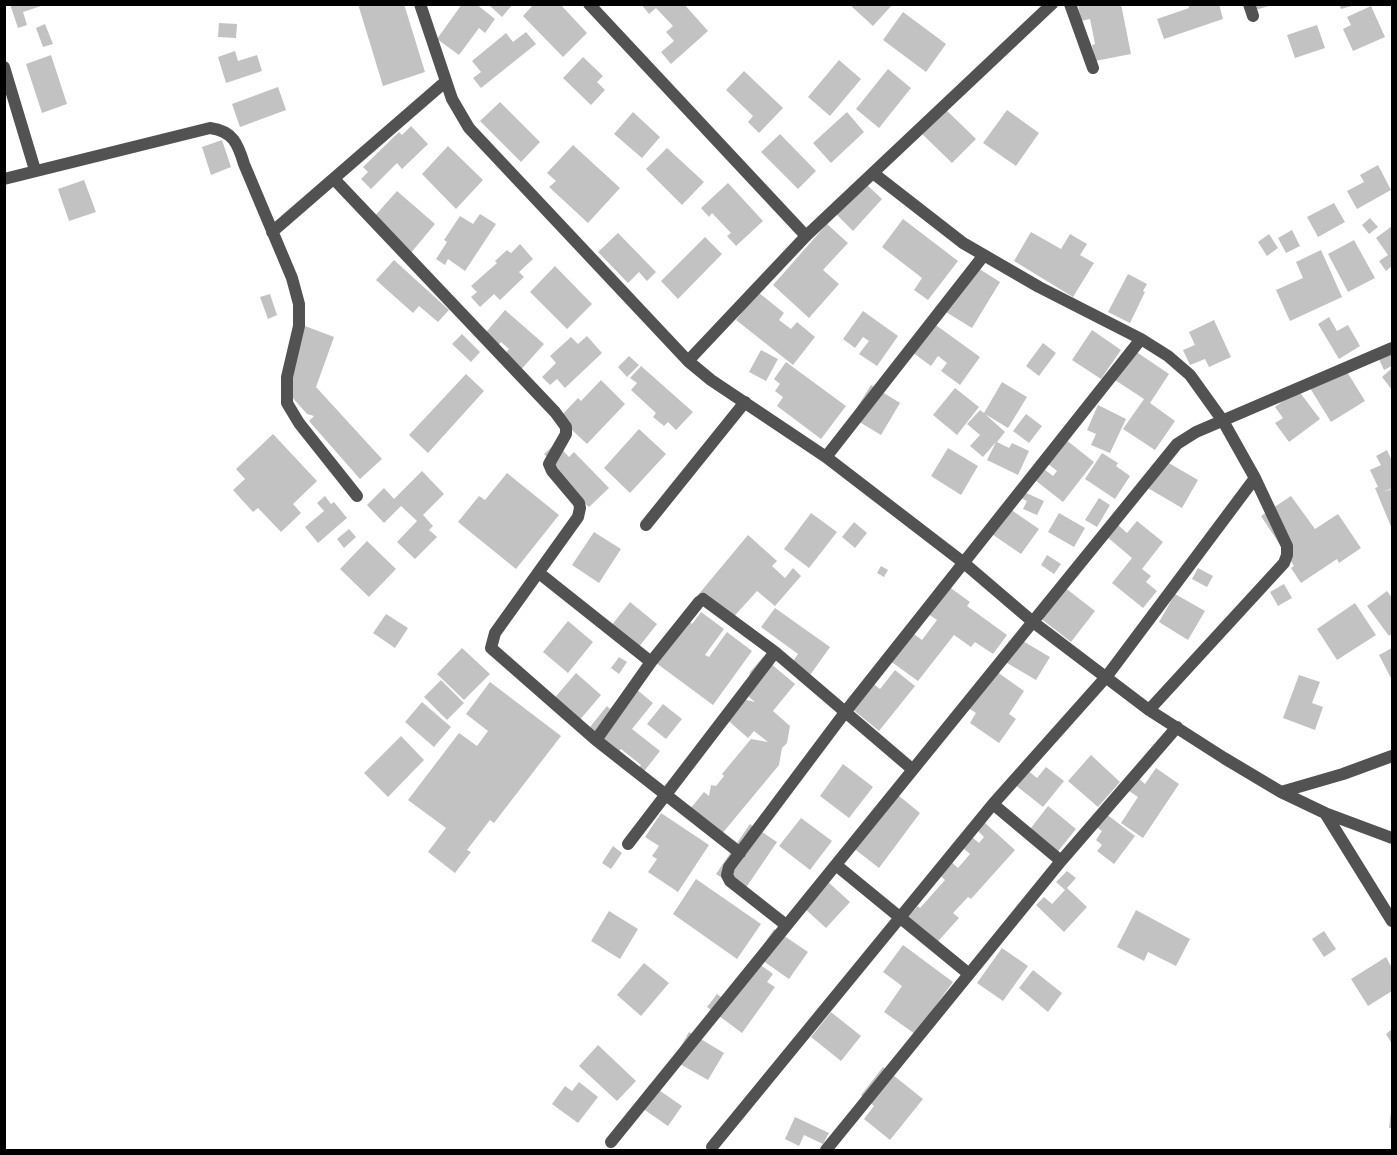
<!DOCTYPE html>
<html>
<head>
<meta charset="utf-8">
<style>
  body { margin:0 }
  #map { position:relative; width:1397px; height:1155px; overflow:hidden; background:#fff; font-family:Raleway,sans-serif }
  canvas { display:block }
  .frame { position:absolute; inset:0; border:6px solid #000; pointer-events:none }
</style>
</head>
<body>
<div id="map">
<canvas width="1397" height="1155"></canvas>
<div class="frame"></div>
</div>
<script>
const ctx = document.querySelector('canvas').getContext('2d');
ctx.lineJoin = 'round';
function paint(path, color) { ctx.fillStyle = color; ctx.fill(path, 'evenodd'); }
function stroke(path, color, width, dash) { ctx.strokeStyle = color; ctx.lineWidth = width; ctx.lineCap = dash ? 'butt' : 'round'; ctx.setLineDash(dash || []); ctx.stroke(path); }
const building = new Path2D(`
  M10 4H44V5L23 12 27 25 18 28Z
  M358 4H404L425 72 383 86Z
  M462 4H476L495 19 485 33 479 28 459 55 437 39Z
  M488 4H513L502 17Z
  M534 4H560L587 33 563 57 523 16Z
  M641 4H684L708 31 671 64 661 52 674 41 666 32 673 26 656 8 649 14Z
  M1078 4H1121L1131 54 1095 61 1092 45 1095 44 1090 19 1081 21Z
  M1188 4H1219L1223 19 1164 39 1157 19 1189 8Z
  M1250 4H1272V5L1252 11Z
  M1339 4H1355V5L1341 9Z
  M850 5H892L873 26Z
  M1371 6 1385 37 1353 51 1343 29 1351 25 1347 17Z
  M903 12 946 44 926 72 883 40Z
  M219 23 237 24 236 38 218 37Z
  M45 24 53 44 43 47 36 28Z
  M1317 25 1325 48 1295 58 1287 35Z
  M526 32 536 44 481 88 473 78 481 72 472 61 506 33 513 42Z
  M235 51 238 61 257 55 262 71 226 83 218 57Z
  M51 55 67 104 42 113 26 64Z
  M583 57 603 76 597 82 605 90 591 105 563 78Z
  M839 60 861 79 830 116 808 97Z
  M888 69 911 88 879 128 856 109Z
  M744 71 783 108 759 133 748 122 753 116 726 90Z
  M278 87 286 110 240 127 232 104Z
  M500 102 540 142 521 162 480 121Z
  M940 104 976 139 952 163 916 128Z
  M1007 110 1039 133 1016 166 983 143Z
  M633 112 660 137 642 158 614 134Z
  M847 112 864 132 831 163 813 143Z
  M411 126 428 144 402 169 397 163 371 189 361 179 368 172 363 167 399 132 402 135Z
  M780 134 816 171 798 189 761 152Z
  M222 140 231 167 211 175 202 147Z
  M573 145 620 188 588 223 549 187 556 181 547 173Z
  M448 146 483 180 456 209 422 174Z
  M667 148 704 182 682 205 646 169Z
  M1378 165 1391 190 1357 209 1347 191 1364 182 1360 175Z
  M84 180 96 212 69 221 58 189Z
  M728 183 763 221 736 246 727 236 731 233 712 213 709 217 701 208Z
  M865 183 882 199 853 231 836 214Z
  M397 191 435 224 410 254 373 218Z
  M1334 203 1345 222 1318 237 1307 217Z
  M480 214 496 224 465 271 448 259 445 265 436 259 447 242 444 240 460 216 473 224Z
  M1370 218 1378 227 1369 234 1362 225Z
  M903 219 958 261 928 300 914 290 922 278 882 247Z
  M827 224 848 243 823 270 839 284 809 318 773 285Z
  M1392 226V266L1386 271 1379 261 1388 255 1376 238Z
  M1292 230 1300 246 1286 253 1278 238Z
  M1031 232 1061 249 1070 234 1087 244 1080 255 1094 263 1073 297 1014 261Z
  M618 233 656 272 647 281 639 272 628 283 598 252Z
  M1269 234 1278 248 1267 256 1258 242Z
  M705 237 722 254 678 299 661 281Z
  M1354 240 1375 278 1348 292 1328 254Z
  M520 244 533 259 519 272 524 277 500 300 494 294 480 307 471 297 477 292 471 286 497 263 495 261 507 250 511 253Z
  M1321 250 1342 297 1290 321 1276 290 1303 278 1296 262Z
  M394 260 449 310 438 322 419 306 413 313 376 280Z
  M973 265 1000 282 972 328 941 309Z
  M555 266 592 304 567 329 530 292Z
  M1128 274 1147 284 1143 291 1145 292 1130 323 1108 312Z
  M758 292 784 313 779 320 791 329 797 322 815 337 793 365 736 320Z
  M270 294 277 315 268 319 260 297Z
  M505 310 544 344 518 373 501 358 509 349 501 342 495 349 482 337Z
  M863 311 898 336 877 366 859 354 869 341 863 337 855 348 843 339Z
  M1329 317 1337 331 1348 325 1360 346 1339 359 1318 324Z
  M1214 320 1231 357 1209 367 1205 359 1190 365 1183 350 1195 345 1189 332Z
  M933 323 980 357 960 385 941 371 947 363 938 356 931 366 912 352Z
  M305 326 334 337 316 387 382 459 360 479 309 421 314 416 307 414 283 387Z
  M1092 330 1121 350 1101 379 1072 360Z
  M462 334 480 352 471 362 452 344Z
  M587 336 602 353 565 388 557 379 550 385 542 377 556 363 550 356 571 337 578 344Z
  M1043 343 1056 353 1039 376 1026 366Z
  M761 350 778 359 766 381 749 372Z
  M1135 351 1169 374 1150 403 1175 421 1155 450 1123 429 1144 399 1115 380Z
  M1392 351V366L1384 370 1378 357Z
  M629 356 639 365 627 377 618 367Z
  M786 362 846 406 821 439 777 406 783 397 775 391 780 384 774 379Z
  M641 366 693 412 676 430 668 422 664 426 653 417 656 413 631 390 637 383 630 378Z
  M1344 367 1365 401 1331 422 1310 388Z
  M1392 368V390L1382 377Z
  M466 374 484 391 428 453 409 435Z
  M601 380 625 404 587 444 559 418 578 398 581 401Z
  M1002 382 1027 397 1008 428 985 414 1005 432 997 442 1009 448 1012 443 1029 451 1018 475 987 460 996 442 983 457 970 446 980 435 967 424 980 410 984 413Z
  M871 385 900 403 881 435 851 417Z
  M955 388 979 407 957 435 933 415Z
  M1298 390 1320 419 1289 442 1275 423 1283 418 1275 407Z
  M1098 405 1126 419 1110 453 1091 445 1096 434 1087 430Z
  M1026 414 1042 426 1029 443 1013 431Z
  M639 429 666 454 630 493 604 468Z
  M273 434 317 481 293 504 301 513 281 532 258 508 253 512 233 490 245 479 236 469Z
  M1065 439 1094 462 1063 502 1035 480 1044 469 1053 476 1057 471 1047 463Z
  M556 443 569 457 574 452 609 488 589 507 567 489 543 465 549 459 544 454Z
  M948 448 978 466 961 495 931 476Z
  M1387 450 1392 461V488L1383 492 1392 489V529L1375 488 1378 487 1370 470 1381 465 1376 456Z
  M1102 453 1118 463 1116 466 1130 476 1115 499 1085 479Z
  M1162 459 1198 480 1182 508 1146 487Z
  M422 471 444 494 423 515 433 526 429 530 437 537 415 559 397 542 417 521 401 506 384 523 367 505 384 488 394 499Z
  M507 473 559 515 516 569 458 522 479 496 485 500Z
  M1024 492 1044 501 1037 515 1023 509 1027 501 1021 498Z
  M325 496 331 504 334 502 347 518 318 543 305 527 324 511 317 503Z
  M1291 496 1315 529 1338 514 1361 548 1339 563 1337 559 1301 583 1291 568 1294 566 1261 516Z
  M1099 498 1110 505 1097 527 1085 520Z
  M1010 509 1039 529 1021 554 986 530Z
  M811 513 837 532 809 568 784 549Z
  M1059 513 1085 528 1074 547 1048 532Z
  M1137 521 1163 542 1142 569 1151 576 1146 582 1157 591 1143 608 1112 583 1132 558 1106 536 1116 523 1127 533Z
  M854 522 867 533 855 548 842 537Z
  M349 529 356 537 344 548 337 539Z
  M594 532 621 549 599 583 572 565Z
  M748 535 777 561 772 566 785 578 793 568 801 576 775 606 757 591 729 622 698 595Z
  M367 541 396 569 369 597 340 569Z
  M1047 555 1061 564 1054 574 1041 565Z
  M881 566 888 570 884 577 877 573Z
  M1198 568 1213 576 1207 587 1192 579Z
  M941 581 970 602 967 606 1007 635 993 654 975 642 971 647 954 635 918 681 886 658 907 629 922 640 937 620 921 609Z
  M1059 583 1095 611 1071 642 1035 614Z
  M1284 584 1292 598 1278 606 1270 592Z
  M1387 591 1392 598V633L1389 636 1367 606Z
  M1175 594 1205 611 1188 640 1159 622Z
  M630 602 657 624 638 648 611 626Z
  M1355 603 1376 635 1337 660 1317 629Z
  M775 608 830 647 808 678 790 665 798 654 761 627Z
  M701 612 724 629 705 655 709 657 727 632 752 651 713 705 648 657 684 617 692 624Z
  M386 614 408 628 395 648 373 633Z
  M568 621 593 642 568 673 543 652Z
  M1016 637 1050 657 1036 680 1002 660Z
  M462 648 490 674 464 700 437 674Z
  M1392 648V680L1379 655Z
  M619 657 627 662 619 674 611 668Z
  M763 657 795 684 773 711 790 726 787 743 782 748 779 765 716 841 685 815 704 792 709 796 711 785 716 786 724 776 722 774 751 739 768 742 754 731 748 738 724 717 739 698 755 702 742 691 748 684 750 672Z
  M993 669 1024 691 1009 714 1016 719 999 743 970 723 976 713 967 707Z
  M895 670 915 686 879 731 851 708 871 682 880 689Z
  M576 673 601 695 578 722 552 701Z
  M1299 675 1320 682 1312 703 1323 707 1315 730 1283 718Z
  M441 680 464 703 447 720 424 697Z
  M490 682 561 736 494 823 490 820 467 850 471 852 455 873 428 852 446 828 408 800 459 733 477 746 488 731 466 714Z
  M630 684 653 703 632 729 660 751 638 779 633 775 641 765 621 749 615 756 586 732 607 706 610 709Z
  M422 702 451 727 434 747 405 722Z
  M663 704 682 719 666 739 647 724Z
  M401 736 424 760 388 797 364 773Z
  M1091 755 1120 782 1098 807 1068 781Z
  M843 764 873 787 849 818 820 796Z
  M1046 767 1064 781 1043 807 1014 784 1026 769 1037 778Z
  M1156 768 1179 784 1143 838 1121 823 1138 797 1129 791 1138 778 1145 784Z
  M893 791 920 813 879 868 852 847Z
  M1048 806 1076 829 1055 855 1027 833Z
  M661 813 709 845 678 892 648 872 657 859 652 856 659 846 645 837Z
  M1105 813 1135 836 1114 864 1097 851 1102 845 1096 840 1102 831 1095 826Z
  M801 818 832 841 810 870 779 846Z
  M984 822 1015 850 971 899 968 897 953 913 959 918 931 949 902 923 918 906 920 908 945 880 936 872 948 859 958 868 970 854 962 847 972 837 979 843 984 837 977 830Z
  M750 824 777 842 743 892 716 874Z
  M613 846 622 853 611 869 602 863Z
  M1067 871 1076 878 1067 888 1087 907 1064 932 1036 905 1044 897 1052 904 1065 890 1056 882Z
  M696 879 761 924 737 959 673 914Z
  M827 881 850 902 826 928 804 908Z
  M1136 910 1190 939 1176 966 1148 952 1144 961 1117 947Z
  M609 911 638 929 620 959 591 941Z
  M774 929 808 952 789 979 756 956Z
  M1324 931 1336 949 1324 957 1312 939Z
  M903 945 953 982 915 1034 884 1012 902 986 883 972Z
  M1002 948 1028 966 1003 1001 977 983Z
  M1386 957 1392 968V991L1368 1006 1351 979Z
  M755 961 773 974 767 982 775 987 742 1033 707 1007 717 994 728 1002Z
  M644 963 669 983 641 1016 617 995Z
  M1033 970 1062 993 1048 1012 1019 988Z
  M831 1012 861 1036 841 1061 811 1037Z
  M1392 1029V1044L1386 1034Z
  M689 1032 724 1053 708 1080 673 1060Z
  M598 1045 636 1081 617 1101 579 1066Z
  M883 1067 923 1099 890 1140 864 1119 874 1106 861 1095Z
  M579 1082 598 1097 578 1123 552 1104 565 1086 572 1091Z
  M650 1084 682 1106 668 1126 636 1104Z
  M1391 1112H1392V1128H1389Z
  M795 1117 829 1133 823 1144 804 1135 799 1146 785 1139Z`);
const street = new Path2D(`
  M420 4 452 99 469 128 688 361 711 380 826 457 964 563 1033 622 1149 710 1224 758 1281 792 1325 813 1392 838
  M589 4 806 236
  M1070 4 1093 68
  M1249 4 1253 16
  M4 67 35 170
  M873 173 963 243 1039 287 1141 339 1168 356 1190 375 1223 421 1255 478 1287 546V555L1284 563 1149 710
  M4 179 210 128C233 131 238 144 244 164L292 278 299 304V326L287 377V403L299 423 357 496
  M334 179 555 412 566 427V434L549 464 552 471 579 503 580 508 578 517 495 633 491 648 596 740 740 853
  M272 232 445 82
  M688 361 806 236 1052 4
  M826 457 984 255
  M646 525 745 402
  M539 573 651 662
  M596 740 651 662 699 602 703 599 775 652 912 769
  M1281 792 1343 774 1392 756
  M993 804 1061 861
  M1325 813 1392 921
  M628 844 775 652
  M836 865 969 974
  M786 925 730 881 727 875 729 867 846 711 1141 339
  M611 1142 1177 444 1196 432 1392 348
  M712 1147 993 804 1107 676 1255 478
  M826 1150 1061 861 1177 727`);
paint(building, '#c2c2c2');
stroke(street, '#525252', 12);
</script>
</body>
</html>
